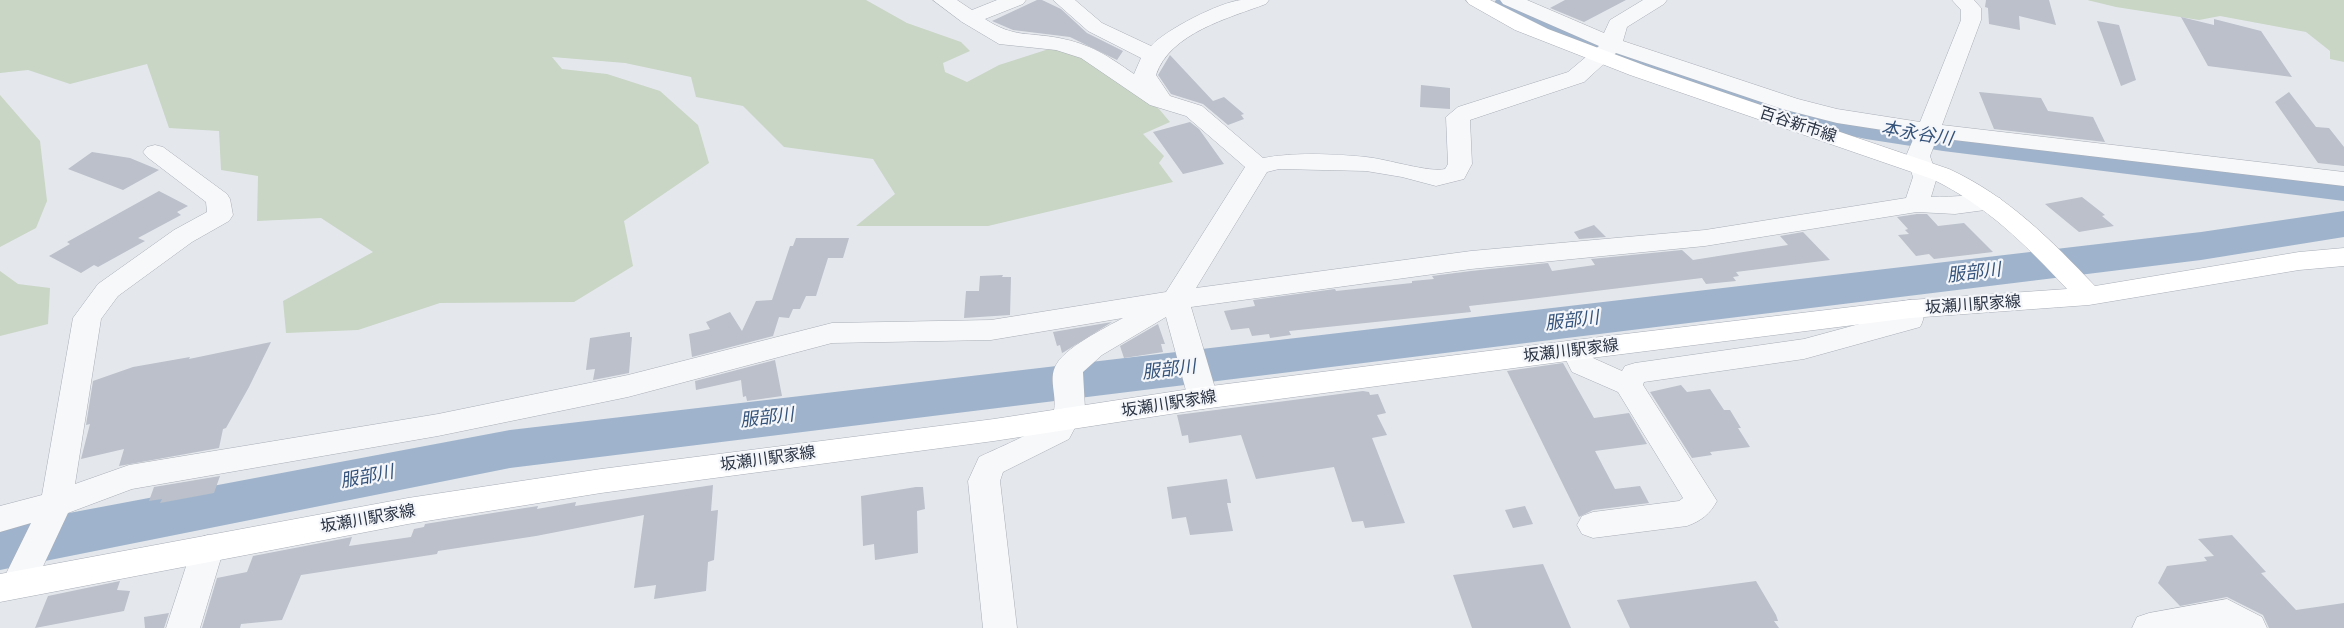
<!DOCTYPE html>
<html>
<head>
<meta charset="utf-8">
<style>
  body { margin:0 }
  canvas { display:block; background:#e4e7ec }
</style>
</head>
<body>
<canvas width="2344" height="628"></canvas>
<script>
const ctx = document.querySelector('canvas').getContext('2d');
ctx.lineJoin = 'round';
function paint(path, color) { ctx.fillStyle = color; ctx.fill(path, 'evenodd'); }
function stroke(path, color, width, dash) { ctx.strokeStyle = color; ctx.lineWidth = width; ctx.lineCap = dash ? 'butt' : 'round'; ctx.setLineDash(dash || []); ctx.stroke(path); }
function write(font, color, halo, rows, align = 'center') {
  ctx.font = font + ' Cabin,"Noto Sans JP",sans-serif'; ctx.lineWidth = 4.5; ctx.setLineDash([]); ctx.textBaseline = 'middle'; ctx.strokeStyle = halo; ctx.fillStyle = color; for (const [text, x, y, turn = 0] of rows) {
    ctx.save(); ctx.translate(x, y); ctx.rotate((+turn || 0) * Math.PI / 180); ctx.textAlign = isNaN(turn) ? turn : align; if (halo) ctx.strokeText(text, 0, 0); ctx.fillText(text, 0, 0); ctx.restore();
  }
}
const green = new Path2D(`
  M0 0H866L907 23 961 42 970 51 943 63 945 72 967 82 999 65 1052 48 1090 61 1159 109 1170 122 1143 134 1164 156 1159 163 1173 182 988 226H856L895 194 873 159 784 147 743 106 696 97 691 77 625 63 552 57 562 69 607 74 660 91 698 125 709 163 624 221 633 266 574 302 440 303 358 330 286 333 283 301 373 252 321 218 257 221 258 176 221 170 219 131 169 128 147 64 70 84 28 70 0 73Z
  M2087 0H2344V62L2330 59V51L2306 32 2220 16 2199 20 2116 7Z
  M0 95 40 141 47 201 36 228 0 247Z
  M0 271 18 284 50 288 48 324 0 336Z`);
const river = new Path2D(`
  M1496 0H1520L1603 37 1802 104 1866 117 1943 127 2344 177V201L1943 151 1866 139 1793 124 1579 51 1496 14 1491 7Z
  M2344 211V237L2201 260 510 468 0 570V526L510 430 2201 232Z`);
const building = new Path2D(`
  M1037 0H1042L1061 9 1087 33 1123 51 1117 60 1070 37 1013 30 992 21Z
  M1565 0H1626L1584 22 1550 8Z
  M1986 0H2049L2056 25 2019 16 2020 30 1989 24 1988 8 1985 7Z
  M2181 17 2214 25V19L2261 31 2292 77 2208 66Z
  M2097 21 2119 25 2136 80 2121 86Z
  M1170 55 1213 101 1224 97 1244 114 1241 115 1244 119 1228 125 1203 104 1171 94 1158 75Z
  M1421 85 1450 88V109L1420 107Z
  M1979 92 2041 98 2048 111 2093 117 2105 142 1994 129Z
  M2289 92 2316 127 2329 128 2344 147V166L2318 163 2275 102Z
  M1190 122 1199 129 1224 164 1183 174 1153 132Z
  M92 152 130 158 159 170 123 190 68 169Z
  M159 191 188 206 177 212 181 215 138 238 145 241 98 267 94 265 81 273 49 256 70 244 67 242Z
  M2082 197 2105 215 2102 216 2114 226 2079 232 2045 204Z
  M1917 214H1927L1938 226 1964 223 1993 252 1934 259 1929 254 1916 256 1898 235 1909 234 1905 230 1908 229 1897 217Z
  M1594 225 1606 237 1579 239 1574 232Z
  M1803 232 1830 260 1736 272 1739 276 1733 277 1736 281 1706 284 1702 278 1522 300 1469 306 1471 312 1289 331 1291 335 1270 338 1269 334 1252 336 1249 328 1231 330 1224 311 1255 306 1253 300 1335 289 1336 291 1412 283V281L1434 279 1432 276 1471 271 1548 263 1552 271 1595 265 1591 259 1682 250 1693 260 1788 245 1780 236Z
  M796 238H849L843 258H828L816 296H806L800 309H793L789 318 779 317 773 336 692 357 689 334 710 329 706 322 730 312 742 331 756 301 772 300 790 246H793Z
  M1003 275 1002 277H1011L1010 315 964 318 966 291H979L980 276Z
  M1112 322 1064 352 1062 353 1060 345 1057 346 1053 332Z
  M1158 324 1165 344H1161L1163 352 1124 358 1120 346Z
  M630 332V337H632L629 373 593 380 595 369 586 370 590 338Z
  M271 342 249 387 226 428 223 429 219 448 119 466 124 449 81 459 90 424 86 425 93 381 133 367 190 357 189 359Z
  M775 360 782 396 747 401 746 396 743 397 741 380 696 390 695 381Z
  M1563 363 1594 418 1629 413 1647 444 1595 451 1615 489 1640 486 1649 503 1593 510 1579 517 1507 371Z
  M1681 385 1687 392 1710 389 1724 410H1730L1741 428H1738L1750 447 1710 452 1712 455 1692 458 1650 392Z
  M1363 391 1369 392 1370 395 1378 394 1386 413 1377 415 1387 435 1372 438 1405 523 1365 528 1363 521 1352 522 1334 467 1256 479 1241 435 1189 443 1188 435 1182 436 1177 415Z
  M220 476 214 493 160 503 162 499 149 501 154 487Z
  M1227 479 1231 503H1227L1233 531 1190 535 1186 517 1172 519 1167 487Z
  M713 485 711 511 718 510 714 560 708 562 706 591 654 599 656 585 634 588 644 515 536 536 438 551 437 554 301 575 282 620 241 624 240 628H202L217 578 247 572 253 556 352 537 349 546 411 537 414 529 424 527 425 524 499 512 538 506 537 509 576 502 575 506Z
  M916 487H923L925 509 917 511 918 553 875 560 874 544 863 546 861 496Z
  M1525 506 1533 524 1513 528 1505 510Z
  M2232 535 2266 572 2261 573 2296 610 2344 603V628H2269L2263 615 2227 597 2180 606 2158 583 2167 566 2207 561 2204 557 2214 556 2198 539Z
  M1543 564 1571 628H1472L1453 575Z
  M120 581 117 590 130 591 124 611 35 628 48 596Z
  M1756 581 1776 615 1778 621H1774L1779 628H1630L1617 600Z
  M169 613 164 628H145L144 617Z`);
const minor = new Path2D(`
  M933 0H957L972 10 997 0H1026L1023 4 985 19C1014 38 1028 32 1059 38 1091 44 1108 56 1134 74L1141 58 1088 31 1053 0H1075L1102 23 1151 46C1165 30 1220 2 1241 0 1250 0 1260 0 1269 0L1266 4C1229 18 1170 33 1156 75L1170 96 1202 106 1263 158C1294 152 1335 154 1366 157 1387 159 1430 173 1445 169L1448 164 1446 117 1458 107 1568 72 1599 46 1503 4 1500 0H1527L1604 33 1610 20 1643 0H1667L1664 4 1627 27 1623 41 1798 99 1837 109 1920 122 1961 20V10L1952 0H1974L1981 8V20L1942 125 2344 172V186L1937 138 1930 156 1937 177 1931 197C1953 198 1980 192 2000 198L2003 203 2000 208 1955 214 1917 212 1705 246 1471 269 1191 307 1218 398 1213 406 1203 409 1193 406 1188 398 1166 317 1102 355 1083 372 1085 409 1069 439 1003 472 1000 481 1017 628H983L968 481 979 457C991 451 1041 430 1048 422 1063 406 1047 384 1055 367 1063 348 1105 328 1123 318L991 340 832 343 628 397 438 436 132 489 68 513 30 594 18 598 6 594 1 584 31 523 0 532V506L42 495 73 318 98 284 174 230 207 212 206 202 147 157 143 152 147 147 155 145 163 147 227 194 230 199 233 215 229 221 192 242 118 296 101 319 75 484 129 465 438 414 628 375 832 323 991 320 1166 292 1245 167 1186 116 1150 105 1081 58 1056 50 999 44 962 22ZM1616 53 1782 109 1837 123 1915 135 1906 156 1913 177 1906 198 1705 230 1471 251 1196 288 1267 172 1279 169 1366 171 1402 177 1436 186 1464 179 1472 164 1470 120 1584 82Z
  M1910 300 1920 302C1925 311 1925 318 1920 327L1804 359 1644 382 1643 385 1717 501C1710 514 1701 521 1687 526L1593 538 1582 534 1577 525 1582 516 1593 512 1679 501 1683 498 1618 392 1572 372 1561 350 1565 343 1575 340 1585 343 1593 358 1622 371 1625 366 1635 363 1804 339 1896 314 1900 302Z
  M208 535 220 539 224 548 200 628H166L192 548 196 539Z
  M2227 599 2262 617 2267 628H2132L2137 617 2149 613Z`);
const secondary = new Path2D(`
  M1466 0H1490L1548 29 1646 66 1949 169C2008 196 2051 240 2095 286L2299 252 2344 248V266L2299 270 2089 305 1910 318 1575 360 1203 409 994 441 601 493 408 524 0 602V574L408 498 601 469 994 419 1203 387 1575 340 1910 300 2067 289C2026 245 1986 205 1932 179L1630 75 1515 30 1469 4Z`);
const streetNames = [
  ["百谷新市線",1798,125,18],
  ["坂瀬川駅家線",1973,305,-4],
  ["坂瀬川駅家線",1571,351,-7],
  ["坂瀬川駅家線",1169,404,-9],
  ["坂瀬川駅家線",768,459,-8],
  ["坂瀬川駅家線",368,519,-10]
];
const waterNames = [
  ["本永谷川",1917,134,9],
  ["服部川",1974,273,-7],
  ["服部川",1572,321,-7],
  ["服部川",1169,370,-7],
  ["服部川",767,418,-7],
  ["服部川",367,477,-11]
];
paint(green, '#c9d6c5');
paint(river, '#9fb4cc');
paint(building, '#bbc0ca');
stroke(minor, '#a9aeb7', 1);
stroke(secondary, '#a9aeb7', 1);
paint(minor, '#f7f8fa');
paint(secondary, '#fff');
write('16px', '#2b3445', '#f4f6f9', streetNames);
write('italic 18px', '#34527a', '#f4f6f9', waterNames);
</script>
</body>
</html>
